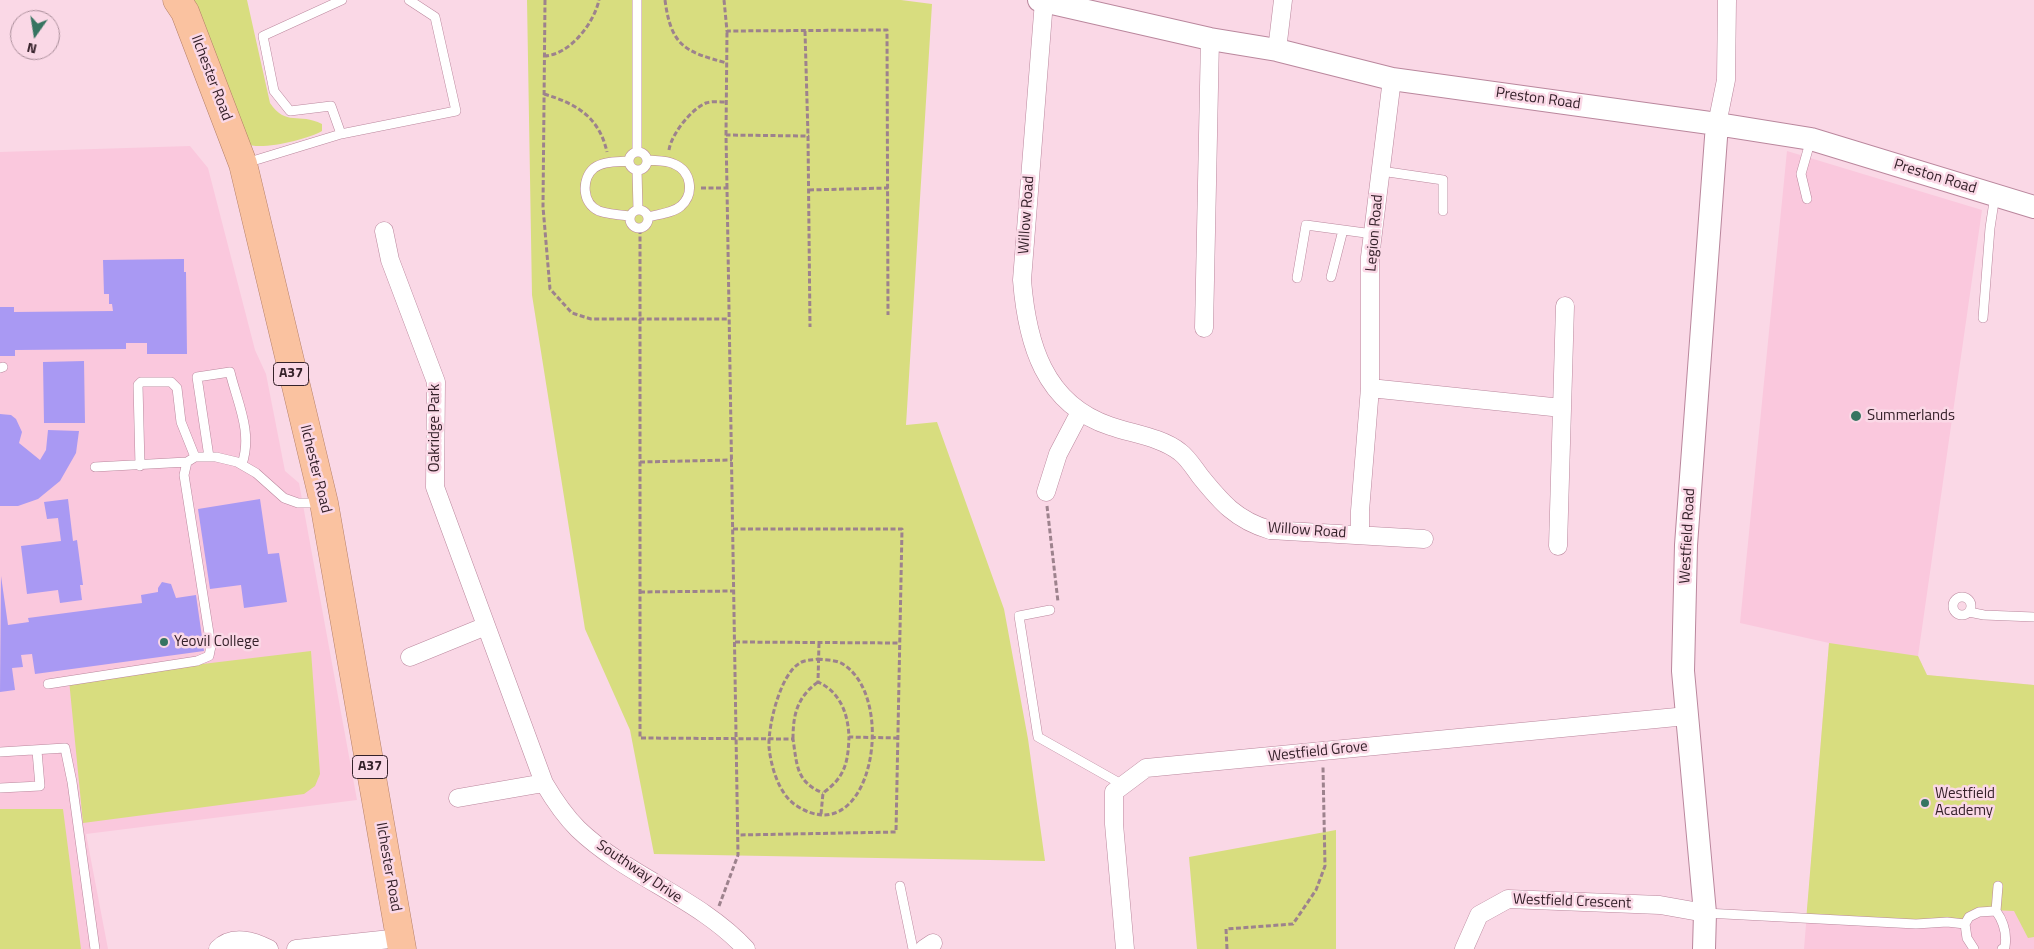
<!DOCTYPE html>
<html>
<head>
<meta charset="utf-8">
<style>
  body { margin:0 }
  #map { position:relative; width:2034px; height:949px; overflow:hidden; background:#fad8e6; font-family:"Titillium Web",sans-serif }
  canvas { display:block }
  .north { position:absolute; left:10px; top:10px; width:50px; height:50px; box-sizing:border-box; background:#fad8e6; border:1px solid #ab8f9b; border-radius:50%; rotate:193deg; font-size:14px; font-weight:700; line-height:20px; text-align:center; color:#35212a }
  .north::after { content:''; display:block; margin:auto; width:18px; height:22px; background:#367461; clip-path:polygon(50% 0,100% 100%,50% 72%,0 100%) }
</style>
</head>
<body>
<div id="map">
<canvas width="2034" height="949"></canvas>
<div class="north">N</div>
</div>
<script>
const ctx = document.querySelector('canvas').getContext('2d');
ctx.lineJoin = 'round';
function paint(path, color) { ctx.fillStyle = color; ctx.fill(path, 'evenodd'); }
function stroke(path, color, width, dash) { ctx.strokeStyle = color; ctx.lineWidth = width; ctx.lineCap = dash ? 'butt' : 'round'; ctx.setLineDash(dash || []); ctx.stroke(path); }
function write(font, color, halo, rows, align = 'center') {
  ctx.font = font + ' "Titillium Web",sans-serif'; ctx.lineWidth = 5; ctx.setLineDash([]); ctx.textBaseline = 'middle'; ctx.strokeStyle = halo; ctx.fillStyle = color; for (const [text, x, y, turn = 0] of rows) {
    ctx.save(); ctx.translate(x, y); ctx.rotate((+turn || 0) * Math.PI / 180); ctx.textAlign = isNaN(turn) ? turn : align; if (halo) ctx.strokeText(text, 0, 0); ctx.fillText(text, 0, 0); ctx.restore();
  }
}
const built = new Path2D(`
  M190 146 208 168 255 350 266 374 285 471 299 483 357 800 86 834 108 949H0V152Z
  M1787 151 1982 210 1918 656 1927 675 2034 685V949H1804L1829 643 1740 623Z`);
const green = new Path2D(`
  M194 0H247L270 103C286 127 299 112 322 124V131C309 139 260 151 247 144Z
  M527 0H901L932 4 906 425 937 422 1004 609 1028 739 1045 861 654 854 630 730 585 629 532 295Z
  M1829 643 1918 656 1927 675 2034 685V937L2028 938 2014 911 1990 910 1965 924 1806 921Z
  M311 651 320 774 315 786 304 794 83 823 69 680Z
  M0 809H63L81 949H0Z
  M1336 830V949H1197L1189 857Z`);
const building = new Path2D(`
  M184 259V272H186L187 354H147V343H126V349L15 350V356H0V307H14V312L113 311 112 304H109V294H104L103 260Z
  M84 361 85 423H44L43 362Z
  M0 414 11 415 16 419 22 432 19 443 40 460 46 450 48 430 79 431 76 453 60 481 38 499 18 506H0Z
  M68 499 73 541 77 540 83 585H80L82 600 60 603 58 590 27 594 21 546 61 541 58 518 47 519 44 502Z
  M260 499 268 554 279 553 287 602 244 608 241 585 210 589 198 509Z
  M1 576 8 625 29 622 28 618 142 603 141 595 158 592V588L162 582 171 584 176 598 196 595 204 651 35 674 32 654 21 655 23 667 12 668 15 690 0 692Z`);
const path = new Path2D(`
  M545 0 543 207 550 289 572 313 591 319H729
  M665 0C671 46 685 52 727 63
  M724 0 727 31 887 30 888 315
  M805 31 808 136
  M544 56C570 55 594 23 599 0
  M544 94C577 104 599 117 607 152
  M726 135 727 31
  M669 150C671 135 691 109 706 103 711 101 720 102 726 102
  M701 188H727L738 855 719 906
  M727 188 726 135 808 136 810 327
  M809 190 888 188
  M640 229V738L793 739C797 765 796 782 823 793
  M640 462 732 460
  M1047 506 1058 602
  M733 529H902L896 832 738 835
  M640 592 734 591
  M735 642 900 643
  M819 643 818 682C840 692 848 713 849 737L898 738
  M818 659C825 660 835 660 841 663 899 695 872 854 797 806 779 795 771 767 769 747 768 726 780 674 800 663 804 660 813 660 818 659Z
  M793 739C793 715 797 697 818 682
  M821 814 823 793C845 777 848 763 849 737
  M1227 949 1226 929 1293 924 1316 890 1325 866 1323 767`);
const service = new Path2D(`
  M637 0V151
  M341 134 331 106 290 111 274 91 263 36 342 0
  M629 161a9 9 0 1 1 18 0a9 9 0 1 1-18 0Z
  M647 160C656 161 666 160 674 164 691 171 695 193 681 206 673 213 659 214 648 217
  M628 161C617 162 603 161 594 168 581 179 582 204 599 211 608 214 620 215 630 216
  M246 163 341 134 456 111 435 17 409 0
  M637 170 638 210
  M1381 171 1443 180V211
  M1807 199 1801 174 1811 139
  M630 219a9 9 0 1 1 18 0a9 9 0 1 1-18 0Z
  M1331 277 1343 230
  M1297 278 1306 225 1373 234
  M1983 318 1990 228 1995 195
  M0 368 3 367
  M209 457 197 377 230 372C237 402 253 432 242 464
  M140 466 138 385 141 382H171L177 388 181 422 195 457
  M95 467 187 462
  M1953 606a9 9 0 1 1 18 0a9 9 0 1 1-18 0Z
  M1050 610 1019 616 1038 737 1123 785
  M1969 612 1984 615 2034 617
  M48 684 197 661 209 656 211 646 184 475 187 462 195 457H216L237 462 256 473 284 498 298 503H321
  M0 752 65 748 72 782 95 949
  M0 788 40 786 37 751
  M900 886 913 949
  M1996 911 1998 886
  M1705 913 1916 924 1947 922 1965 924
  M1974 949 1967 938 1965 924 1969 917 1979 912 1996 911C2004 922 2007 934 2005 947L2002 949`);
const minor = new Path2D(`
  M1044 1 1022 280C1027 343 1044 404 1110 426 1133 434 1161 437 1180 452 1188 458 1194 468 1200 476 1221 502 1236 520 1270 530L1424 539
  M1277 50 1283 0
  M1717 124 1726 80 1727 0
  M384 231 390 260 436 382 435 487 544 783C554 800 564 815 578 829 628 877 699 898 746 949
  M1204 328 1210 39
  M1370 388 1562 408
  M1046 492 1058 454 1080 412
  M1360 534V511L1370 388V257L1392 79
  M1558 546 1565 306
  M410 657 486 626
  M458 798 544 783
  M218 949C232 934 254 941 269 949
  M296 949 400 938
  M924 949 933 943
  M1125 949 1114 824V792L1146 768 1687 716
  M1464 949 1479 915 1508 899 1660 905 1705 913`);
const tertiary = new Path2D(`
  M1039 0 1210 39 1277 50 1392 79 1717 124 1811 139 2034 207
  M1704 949 1705 913 1683 671 1686 545 1717 124`);
const trunk = new Path2D(`
  M177 0 185 12 243 164 324 503 402 949`);
const markers = [
  [1856,416,6,"#367461"],
  [164,642,5,"#367461"],
  [1925,803,5,"#367461"]
];
const shields = [
  [291,374,35],
  [370,767,35]
];
const shieldNames = [
  ["A37",291,374],
  ["A37",370,767]
];
const streetNames = [
  ["Ilchester Road",211,78,69],
  ["Preston Road",1538,99,8],
  ["Preston Road",1935,177,17],
  ["Willow Road",1027,215,-86],
  ["Legion Road",1375,233,-85],
  ["Oakridge Park",435,428,-90],
  ["Ilchester Road",315,469,76],
  ["Willow Road",1307,531,4],
  ["Westfield Road",1688,536,-87],
  ["Westfield Grove",1318,752,-6],
  ["Ilchester Road",388,867,80],
  ["Southway Drive",639,872,34],
  ["Westfield Crescent",1572,902,2]
];
const poiNames = [
  ["Summerlands",1867,416],
  ["Yeovil College",174,642],
  ["Westfield",1935,794],
  ["Academy",1935,811]
];
paint(built, '#fac8dd');
paint(green, '#d8dd7f');
paint(building, '#a999f3');
stroke(service, '#ba879d', 10);
stroke(minor, '#ba879d', 19);
stroke(tertiary, '#ba879d', 24);
stroke(trunk, '#b47f68', 29);
stroke(path, '#9d828d', 3, [5, 2.5]);
stroke(service, '#fff', 9);
stroke(minor, '#fff', 18);
stroke(tertiary, '#fff', 22);
stroke(trunk, '#fac2a0', 28);
for (const [x, y, r, color] of markers) { const dot = new Path2D(); dot.arc(x, y, r, 0, 2 * Math.PI); ctx.fillStyle = color; ctx.fill(dot); stroke(dot, '#fad8e6', 2); }
for (const [x, y, w] of shields) { const box = new Path2D(); box.roundRect(x - w / 2, y - 11.5, w, 23, 4); ctx.fillStyle = '#fad8e6'; ctx.fill(box); stroke(box, '#35212a', 1); }
write('bold 14px', '#35212a', null, shieldNames);
write('15px', '#35212a', '#fad8e6', streetNames);
write('15px', '#35212a', '#fad8e6', poiNames, 'left');
</script>
</body>
</html>
